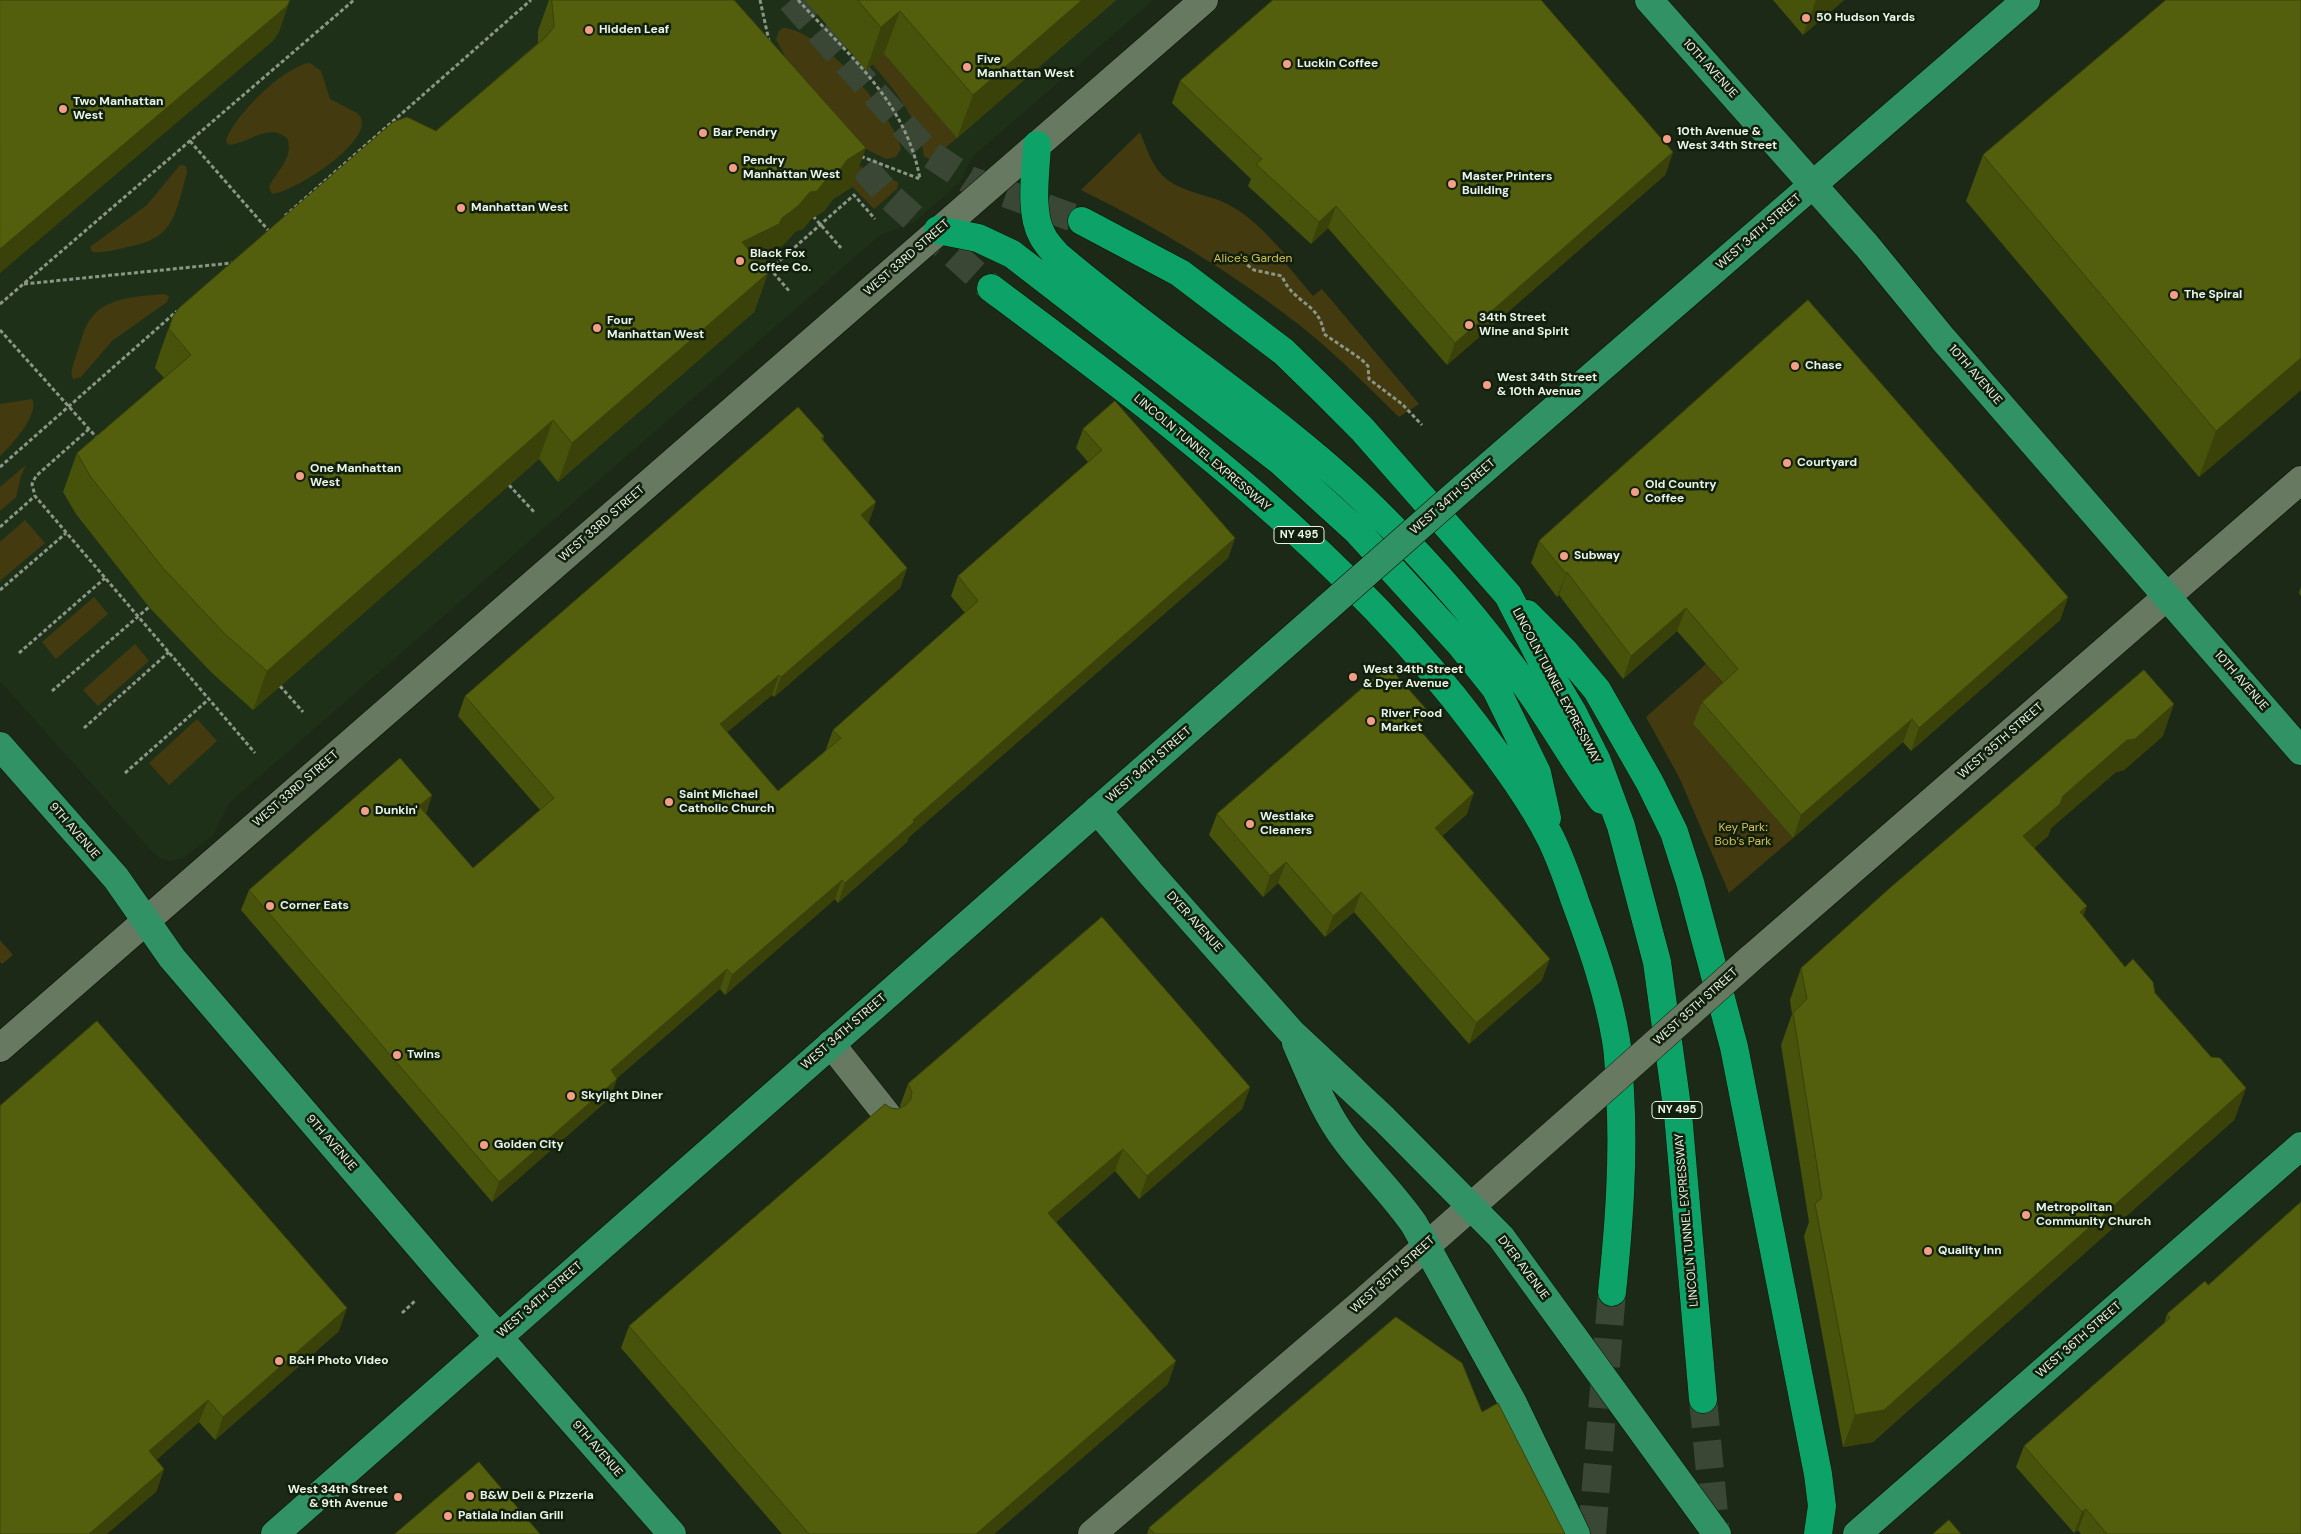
<!DOCTYPE html>
<html>
<head>
<meta charset="utf-8">
<style>
  body { margin:0 }
  canvas { display:block; background:#1b2916 }
</style>
</head>
<body>
<canvas width="2301" height="1534"></canvas>
<script>
const ctx = document.querySelector('canvas').getContext('2d');
ctx.lineJoin = 'round';
function paint(path, color) { ctx.fillStyle = color; ctx.fill(path, 'evenodd'); }
function stroke(path, color, width, dash) { ctx.strokeStyle = color; ctx.lineWidth = width; ctx.lineCap = dash ? 'butt' : 'round'; ctx.setLineDash(dash || []); ctx.stroke(path); }
function write(font, color, halo, rows, align = 'center') {
  ctx.font = font + ' "DM Sans",sans-serif'; ctx.lineWidth = 5; ctx.setLineDash([]); ctx.textBaseline = 'middle'; ctx.strokeStyle = halo; ctx.fillStyle = color; for (const [text, x, y, turn = 0] of rows) {
    ctx.save(); ctx.translate(x, y); ctx.rotate((+turn || 0) * Math.PI / 180); ctx.textAlign = isNaN(turn) ? turn : align; if (halo) ctx.strokeText(text, 0, 0); ctx.fillText(text, 0, 0); ctx.restore();
  }
}
const built = new Path2D(`
  M0 0H1153L973 156 960 182 914 222 880 235 229 803 213 835 183 858 171 861 161 859 152 851 0 681Z`);
const green = new Path2D(`
  M783 28C819 28 895 115 901 149L896 157 886 159 864 148 791 68 776 39 779 31Z
  M884 54 957 138 933 158 929 159 924 156C920 121 895 90 872 64Z
  M310 63 321 71 330 99 357 113C360 116 362 119 362 123 361 149 295 191 272 194L269 187C276 172 295 157 287 138 267 122 249 144 228 145L226 141C233 117 285 65 310 63Z
  M1140 132C1154 168 1158 181 1196 193 1207 197 1219 199 1229 205 1254 218 1272 240 1291 261L1287 265 1313 296 1322 289 1419 404 1399 417C1366 385 1334 352 1298 324 1231 272 1157 227 1081 190Z
  M180 165 186 166 187 173C175 214 175 239 127 247 116 250 104 253 92 252L90 247 147 205Z
  M859 166 898 182 897 189 874 209 846 180Z
  M164 294 169 296 167 302 112 341 81 377 73 379C69 372 75 360 77 353 81 342 84 326 92 317 107 297 141 296 164 294Z
  M32 399C40 414 11 446 0 456V404Z
  M26 465 21 476 16 497 0 511V487Z
  M25 520 45 543 0 581V542Z
  M94 597 108 614 56 659 42 642Z
  M135 644 149 661 98 706 83 690Z
  M1706 664 1730 692 1693 724 1793 838 1729 893 1679 777 1646 717Z
  M197 719 217 741 169 785 149 763Z
  M0 940 13 955 2 964 0 962Z`);
const highwayTunnel = new Path2D(`
  M791 0 927 152 969 180 1082 221
  M836 136 889 196 991 288
  M1703 1399 1716 1534
  M1592 1534 1612 1292`);
const path = new Path2D(`
  M760 0 769 41
  M798 0C849 56 906 101 920 179L860 156
  M190 141 268 230
  M285 216 531 0
  M813 216 841 248
  M1237 257 1254 270 1282 276C1293 304 1320 302 1324 334L1361 359 1368 366 1369 379 1402 404 1422 425
  M765 263 790 292
  M770 269 854 195 875 219
  M24 284 232 263
  M0 304 354 0
  M0 330 98 439
  M89 429 36 476 32 484 35 496 255 753
  M0 467 177 311
  M509 485 534 512
  M0 527 35 496
  M0 590 66 533
  M19 653 105 578
  M280 686 303 712
  M52 691 149 607
  M84 728 169 652
  M125 773 209 699
  M402 1313 415 1301`);
const minor = new Path2D(`
  M1750 959 2301 480
  M831 1044 888 1116
  M0 1048 1204 0
  M1092 1534 1363 1302 1585 1106`);
const major = new Path2D(`
  M1649 0 1867 246 1943 339 2301 751
  M1463 488 2026 0
  M0 746 116 878 172 958 443 1274 672 1534
  M1097 810 1151 874 1292 1033 1384 1119 1501 1237 1717 1534
  M1296 1043C1311 1077 1324 1112 1347 1142 1368 1170 1394 1195 1414 1224L1513 1403 1576 1534
  M275 1534 1328 607
  M1857 1534 2301 1146`);
const highway = new Path2D(`
  M1037 145C1036 170 1029 212 1042 235 1045 242 1051 248 1056 254 1163 346 1285 419 1384 519 1435 570 1482 625 1524 683 1552 721 1574 762 1602 800
  M1082 221 1180 273 1284 352 1326 393 1362 429 1508 595 1543 663 1573 713 1597 761 1621 826 1657 962 1678 1114 1703 1399
  M938 230 978 238 1012 254 1280 461 1358 532 1460 644 1496 689 1537 773 1547 818
  M991 288C1165 418 1344 550 1476 726 1502 761 1530 798 1550 837 1560 857 1568 880 1575 901 1592 947 1608 992 1616 1040 1619 1057 1619 1074 1620 1091 1624 1158 1619 1225 1612 1292
  M1527 614 1565 652 1597 690 1650 783 1674 832 1690 882 1734 1047 1818 1474 1822 1506 1818 1534`);
const minorBridge = new Path2D(`
  M1585 1106 1750 959`);
const majorBridge = new Path2D(`
  M1328 607 1463 488`);
const wall = new Path2D(`
  M549 0H734L852 187 833 199 824 211 811 219 803 229 796 231 784 244 768 256 765 263 761 264 768 273 754 312 558 482 539 459 253 710 211 672 149 607 76 514 63 492 77 453 164 378 155 368 159 355 173 316 436 131 538 43V31Z
  M805 0H1116L957 138 884 54 866 70Z
  M1773 0H1844L1803 35Z
  M2301 0V390L2199 477 1966 201 1983 155Z
  M1180 81 1673 152 1665 175 1447 365 1328 228 1311 244 1248 186 1251 179 1172 103Z
  M1083 429 1235 538 1228 558 909 837 907 842 838 903 835 899 725 995 720 989 617 1078 610 1098 492 1202 241 910 249 890 432 795 426 814 473 868 540 810 458 716 465 696 824 436 823 440 869 522 868 523 907 568 900 588 774 697 772 695 727 732 778 791 826 750V749L833 730 965 613 951 596 958 576 1088 462 1076 448Z
  M1539 541 2068 597 2060 620 1911 751 1903 742 1793 838 1693 724 1702 702 1723 683 1677 631 1623 679 1559 595 1557 597 1531 563Z
  M2301 587V596L2299 593Z
  M1420 730 1467 814 1442 836 1542 980 1469 1044 1354 912 1325 937 1278 883 1263 897 1209 835 1217 814Z
  M2163 736 2124 770 2116 772 2051 828 2048 836 2034 848 2083 917 2125 967 2155 993 2211 1057 2246 1088 2234 1120 1873 1442 1843 1447 1804 1236 1809 1222 1781 1045 1792 1014 1790 1000 1801 968Z
  M908 1084 1250 1087 1242 1109 1139 1199 1115 1171 1056 1222 1168 1384 994 1534H782L621 1348 629 1326 891 1108 898 1109 901 1108 900 1106Z
  M0 1106 339 1331 215 1440 199 1422 156 1460 164 1469 156 1492Z
  M2208 1285 2301 1534H2081L2078 1530 2074 1533 2016 1467 2024 1446 2164 1324 2167 1314Z
  M1482 1412 1565 1534H1147L1149 1528Z`);
const shadedWall = new Path2D(`
  M290 0 279 32 274 40 0 273V249Z
  M1082 0H1116L957 138 973 95Z
  M1816 0H1844L1803 35Z
  M900 11 884 54 866 70 881 27Z
  M866 148 852 187 833 199 824 211 811 219 803 229 796 231 784 244 768 256 765 263 728 281 742 242 782 218 810 192 825 181 847 160Z
  M1673 152 1665 175 1447 365 1455 343Z
  M1336 206 1328 228 1311 244 1319 222Z
  M768 273 754 312 558 482 572 443Z
  M2301 358V390L2199 477 2216 431Z
  M553 420 539 459 253 710 267 671Z
  M876 502 869 522 854 535 861 515Z
  M1235 538 1228 558 909 837 907 842 838 903 845 883 913 820Z
  M907 568 900 588 774 697 781 677Z
  M1567 572 1559 595 1557 597 1566 574Z
  M2068 597 2060 620 1911 751 1919 728Z
  M1686 608 1677 631 1623 679 1631 656Z
  M779 675 772 695 713 744 720 724Z
  M2174 704 2163 736 2124 770 2116 772 2051 828 2048 836 2012 868 2023 836 2063 796 2127 740Z
  M1427 710 1419 731 1413 722Z
  M1912 719 1903 742 1793 838 1801 815Z
  M1474 793 1467 814 1427 848 1435 828Z
  M432 795 425 815 419 806Z
  M1286 862 1278 883 1263 897 1270 876Z
  M842 880 835 899 725 995 732 975Z
  M1361 892 1354 912 1325 937 1333 916Z
  M2087 906 2076 938 2080 912Z
  M1550 959 1542 980 1469 1044 1476 1023Z
  M727 969 720 989 603 1090 611 1070Z
  M617 1079 610 1098 492 1202 499 1182Z
  M1250 1087 1242 1109 1139 1199 1147 1176Z
  M2246 1088 2234 1120 1873 1442 1843 1447 1855 1415Z
  M1123 1149 1115 1171 1040 1236 1048 1213Z
  M347 1308 339 1331 215 1440 223 1417Z
  M1176 1361 1168 1384 994 1534H976Z
  M208 1400 199 1422 141 1474 149 1451Z
  M164 1469 156 1492 107 1534H89Z
  M2086 1509 2078 1530 2074 1533 2082 1512Z`);
const building = new Path2D(`
  M0 0H290L287 6 0 249Z
  M552 0H734L866 148 847 160 838 172 825 181 817 191 810 192 798 206 782 218 779 224 742 242 768 273 572 443 553 420 267 671 225 634 163 568 90 476 77 453 191 355 169 329 173 316 179 308 393 122 407 117 436 131 545 38 554 27Z
  M858 0H1082L973 95 900 11 881 27Z
  M1273 0H1541L1673 152 1455 343 1336 206 1319 222 1256 164 1262 159 1180 81Z
  M2166 0H2301V358L2216 431 1983 155Z
  M1808 300 2068 597 1919 728 1912 719 1801 815 1702 702 1738 669 1686 608 1631 656 1567 572 1566 574 1539 541Z
  M1115 401 1235 538 913 820 914 822 845 883 842 880 732 975 727 969 611 1070 617 1079 499 1182 249 890 400 758 432 795 419 806 473 868 554 798 465 696 798 407 824 436 821 438 876 502 861 515 907 568 781 677 779 675 720 724 778 791 841 738 833 730 978 601 958 576 1102 450 1083 429Z
  M1388 666 1427 710 1413 722 1474 793 1435 828 1550 959 1476 1023 1361 892 1333 916 1286 862 1270 876 1217 814Z
  M2144 670 2174 704 2135 739 2127 740 2063 796 2060 804 2023 836 2087 906 2080 912 2125 967 2133 959 2153 982 2155 993 2211 1057 2220 1058 2246 1088 1884 1410 1855 1415 1815 1204 1822 1198 1793 1013 1807 999 1801 968 1891 887Z
  M1102 917 1250 1087 1147 1176 1123 1149 1048 1213 1176 1361 976 1534H809L629 1326 885 1104 891 1108 898 1109 906 1105 911 1099 912 1092 908 1084Z
  M97 1021 347 1308 223 1417 208 1400 149 1451 164 1469 89 1534H0V1106Z
  M2301 1202V1534H2107L2086 1509 2082 1512 2024 1446 2170 1318 2167 1314 2205 1281 2208 1285Z
  M1396 1317 1462 1363 1482 1412 1498 1403 1565 1534H1155L1149 1528Z
  M479 1462 540 1534H395Z
  M1949 1520 1961 1534H1933Z`);
const markers = [
  [1806,18,5,"#f49e87"],
  [589,30,5,"#f49e87"],
  [1287,64,5,"#f49e87"],
  [967,67,5,"#f49e87"],
  [63,109,5,"#f49e87"],
  [703,133,5,"#f49e87"],
  [1667,139,5,"#f49e87"],
  [733,168,5,"#f49e87"],
  [1452,184,5,"#f49e87"],
  [461,208,5,"#f49e87"],
  [740,261,5,"#f49e87"],
  [2174,295,5,"#f49e87"],
  [1469,325,5,"#f49e87"],
  [597,328,5,"#f49e87"],
  [1795,366,5,"#f49e87"],
  [1487,385,5,"#f49e87"],
  [1787,463,5,"#f49e87"],
  [300,476,5,"#f49e87"],
  [1635,492,5,"#f49e87"],
  [1564,556,5,"#f49e87"],
  [1353,677,5,"#f49e87"],
  [1371,721,5,"#f49e87"],
  [669,802,5,"#f49e87"],
  [365,811,5,"#f49e87"],
  [1250,824,5,"#f49e87"],
  [270,906,5,"#f49e87"],
  [397,1055,5,"#f49e87"],
  [571,1096,5,"#f49e87"],
  [484,1145,5,"#f49e87"],
  [2026,1215,5,"#f49e87"],
  [1928,1251,5,"#f49e87"],
  [279,1361,5,"#f49e87"],
  [470,1496,5,"#f49e87"],
  [398,1497,5,"#f49e87"],
  [448,1516,5,"#f49e87"]
];
const shields = [
  [1299,535,50],
  [1677,1110,50]
];
const shieldNames = [
  ["NY 495",1299,535],
  ["NY 495",1677,1110]
];
const poiNames = [
  ["50 Hudson Yards",1816,18],
  ["Hidden Leaf",599,30],
  ["Five",977,60],
  ["Manhattan West",977,74],
  ["Luckin Coffee",1297,64],
  ["Two Manhattan",73,102],
  ["West",73,116],
  ["10th Avenue &",1677,132],
  ["West 34th Street",1677,146],
  ["Bar Pendry",713,133],
  ["Pendry",743,161],
  ["Manhattan West",743,175],
  ["Master Printers",1462,177],
  ["Building",1462,191],
  ["Manhattan West",471,208],
  ["Black Fox",750,254],
  ["Coffee Co.",750,268],
  ["The Spiral",2184,295],
  ["34th Street",1479,318],
  ["Wine and Spirit",1479,332],
  ["Four",607,321],
  ["Manhattan West",607,335],
  ["Chase",1805,366],
  ["West 34th Street",1497,378],
  ["& 10th Avenue",1497,392],
  ["Courtyard",1797,463],
  ["One Manhattan",310,469],
  ["West",310,483],
  ["Old Country",1645,485],
  ["Coffee",1645,499],
  ["Subway",1574,556],
  ["West 34th Street",1363,670],
  ["& Dyer Avenue",1363,684],
  ["River Food",1381,714],
  ["Market",1381,728],
  ["Saint Michael",679,795],
  ["Catholic Church",679,809],
  ["Dunkin'",375,811],
  ["Westlake",1260,817],
  ["Cleaners",1260,831],
  ["Corner Eats",280,906],
  ["Twins",407,1055],
  ["Skylight Diner",581,1096],
  ["Golden City",494,1145],
  ["Metropolitan",2036,1208],
  ["Community Church",2036,1222],
  ["Quality Inn",1938,1251],
  ["B&H Photo Video",289,1361],
  ["West 34th Street",388,1490,"right"],
  ["& 9th Avenue",388,1504,"right"],
  ["B&W Deli & Pizzeria",480,1496],
  ["Patiala Indian Grill",458,1516]
];
const streetNames = [
  ["10TH AVENUE",1710,69,48],
  ["WEST 34TH STREET",1759,232,-41],
  ["WEST 33RD STREET",907,258,-41],
  ["10TH AVENUE",1975,375,49],
  ["LINCOLN TUNNEL EXPRESSWAY",1202,453,40],
  ["WEST 34TH STREET",1453,497,-41],
  ["WEST 33RD STREET",602,524,-41],
  ["10TH AVENUE",2241,681,49],
  ["LINCOLN TUNNEL EXPRESSWAY",1556,686,62],
  ["WEST 35TH STREET",2001,741,-41],
  ["WEST 34TH STREET",1149,765,-41],
  ["WEST 33RD STREET",296,789,-41],
  ["9TH AVENUE",74,831,49],
  ["DYER AVENUE",1194,922,48],
  ["WEST 35TH STREET",1696,1007,-42],
  ["WEST 34TH STREET",844,1032,-41],
  ["9TH AVENUE",331,1143,49],
  ["LINCOLN TUNNEL EXPRESSWAY",1687,1220,-95],
  ["DYER AVENUE",1523,1268,53],
  ["WEST 35TH STREET",1393,1275,-42],
  ["WEST 34TH STREET",540,1300,-41],
  ["WEST 36TH STREET",2079,1340,-41],
  ["9TH AVENUE",597,1449,49]
];
const parkNames = [
  ["Alice's Garden",1253,259],
  ["Key Park:",1743,828],
  ["Bob’s Park",1743,842]
];
paint(built, '#1e3118');
paint(green, '#433a10');
stroke(highwayTunnel, '#3a4735', 28, [28, 14]);
stroke(minor, '#051102', 29);
stroke(major, '#051102', 29);
stroke(highway, '#051102', 29);
stroke(path, '#8b9687', 3, [4, 2.5]);
stroke(minor, '#687962', 28);
stroke(major, '#319266', 28);
stroke(highway, '#0da368', 28);
stroke(minorBridge, '#051102', 29, []);
stroke(majorBridge, '#051102', 29, []);
stroke(minorBridge, '#687962', 28);
stroke(majorBridge, '#319266', 28);
paint(wall, '#47520b');
paint(shadedWall, '#3a4209');
paint(building, '#535f0d');
stroke(building, '#3a4209', 1);
for (const [x, y, r, color] of markers) { const dot = new Path2D(); dot.arc(x, y, r, 0, 2 * Math.PI); ctx.fillStyle = color; ctx.fill(dot); stroke(dot, '#111f0d', 2); }
for (const [x, y, w] of shields) { const box = new Path2D(); box.roundRect(x - w / 2, y - 8.5, w, 17, 4); ctx.fillStyle = '#111f0d'; ctx.fill(box); stroke(box, '#eaf3e7', 1); }
write('bold 11px', '#eaf3e7', null, shieldNames);
write('bold 12px', '#eaf3e7', '#111f0d', poiNames, 'left');
write('12px', '#eaf3e7', '#111f0d', streetNames);
write('12px', '#d6bf52', '#111f0d', parkNames);
</script>
</body>
</html>
